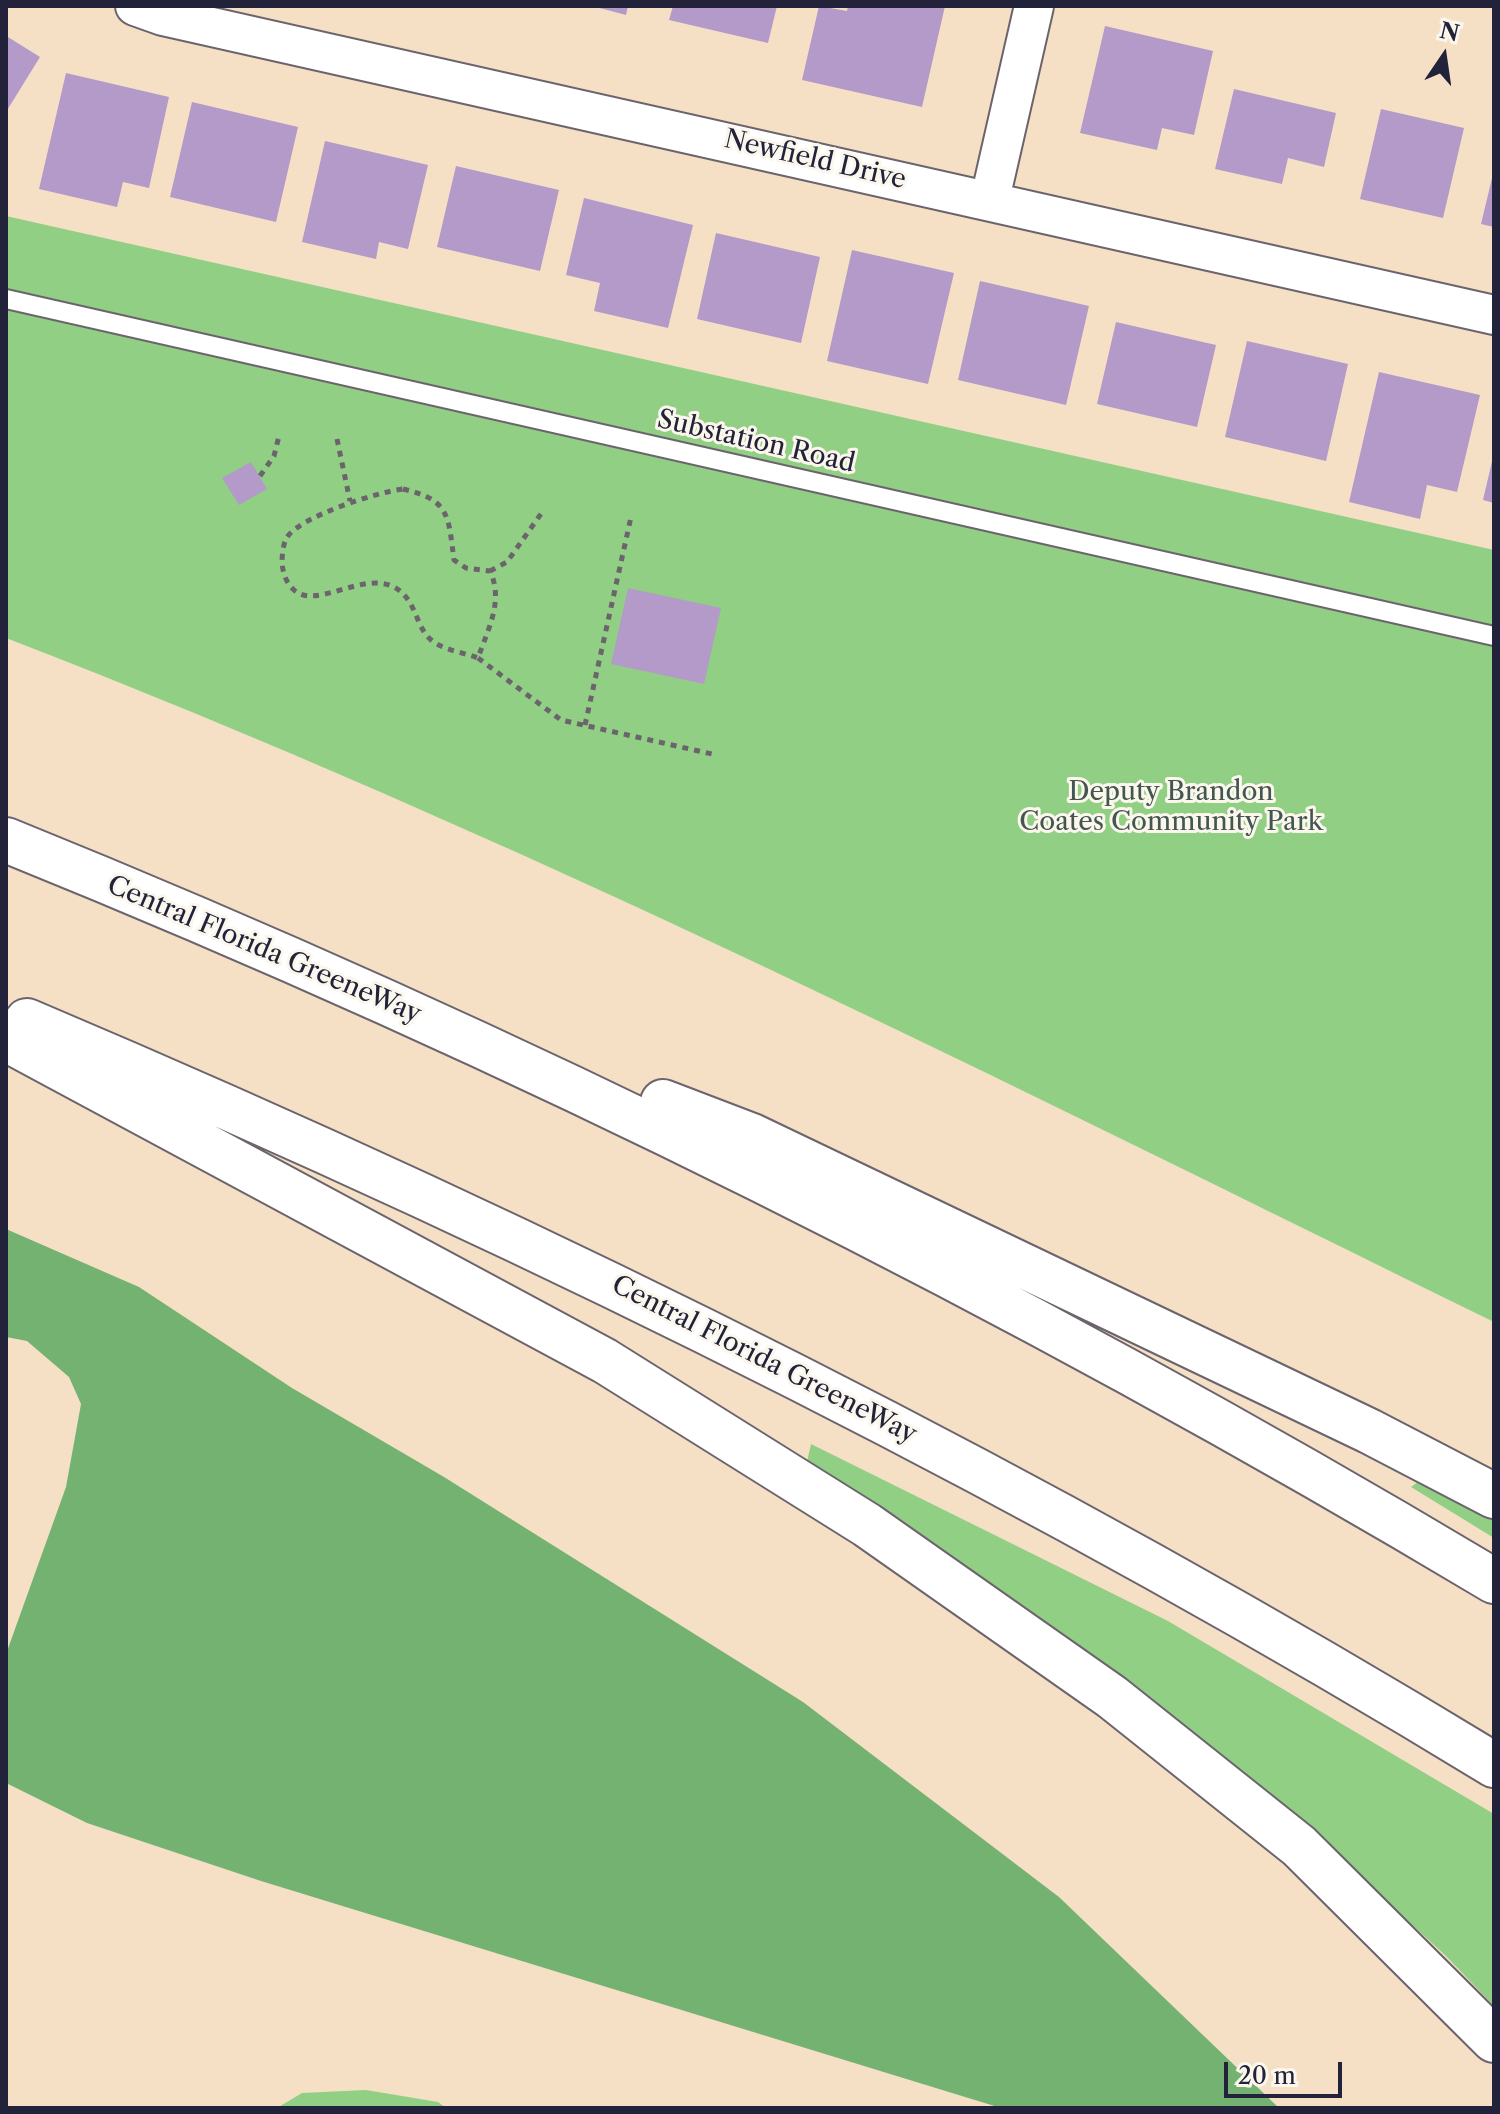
<!DOCTYPE html>
<html>
<head>
<meta charset="utf-8">
<style>
  body { margin:0 }
  #map { position:relative; width:1500px; height:2114px; overflow:hidden; background:#f5e0c6; font-family:"Libre Caslon Text",serif }
  canvas { display:block }
  .frame { position:absolute; inset:0; border:8px solid #22223b; pointer-events:none }
  .north { position:absolute; left:1404px; top:16px; width:80px; height:80px; -webkit-text-stroke:6px #fbf7ec; paint-order:stroke; rotate:13deg; font-size:22px; font-weight:700; line-height:32px; text-align:center; color:#22223b }
  .north::after { content:''; display:block; margin:auto; width:28px; height:36px; background:#22223b; clip-path:polygon(50% 0,100% 100%,50% 72%,0 100%) }
  .scale { position:absolute; left:1224px; top:2062px; width:118px; height:36px; box-sizing:border-box; border:4px solid #22223b; border-top:0; padding-left:10px; font-size:24px; line-height:28px; white-space:nowrap; color:#22223b; -webkit-text-stroke:6px #fbf7ec; paint-order:stroke }
</style>
</head>
<body>
<div id="map">
<canvas width="1500" height="2114"></canvas>
<div class="frame"></div>
<div class="north">N</div>
<div class="scale">20 m</div>
</div>
<script>
const ctx = document.querySelector('canvas').getContext('2d');
ctx.lineJoin = 'round';
function paint(path, color) { ctx.fillStyle = color; ctx.fill(path, 'evenodd'); }
function stroke(path, color, width, dash) { ctx.strokeStyle = color; ctx.lineWidth = width; ctx.lineCap = dash ? 'butt' : 'round'; ctx.setLineDash(dash || []); ctx.stroke(path); }
function write(font, color, halo, rows, align = 'center') {
  ctx.font = font + ' "Libre Caslon Text",serif'; ctx.lineWidth = 6; ctx.setLineDash([]); ctx.textBaseline = 'middle'; ctx.strokeStyle = halo; ctx.fillStyle = color; for (const [text, x, y, turn = 0] of rows) {
    ctx.save(); ctx.translate(x, y); ctx.rotate((+turn || 0) * Math.PI / 180); ctx.textAlign = isNaN(turn) ? turn : align; if (halo) ctx.strokeText(text, 0, 0); ctx.fillText(text, 0, 0); ctx.restore();
  }
}
const green = new Path2D(`
  M6 216 1494 550V1322C1005 1082 515 834 6 638Z
  M811 1444 1168 1621 1494 1814V2006L1446 1956 1342 1860 806 1466Z
  M1423 1478 1494 1513V1538L1411 1487Z
  M366 2090 438 2102 446 2108H277L302 2093Z`);
const forest = new Path2D(`
  M6 1229 139 1287 292 1388 444 1477 803 1702 1059 1897 1279 2108H1001L261 1881 87 1823 6 1783V1654L66 1487 81 1404 69 1377 27 1341 6 1337Z`);
const building = new Path2D(`
  M592 6H628L626 15Z
  M673 6H777L768 43 669 20Z
  M819 6 847 11 848 6H945L922 107 802 80Z
  M1105 26 1213 51 1194 135 1162 128 1157 150 1080 133Z
  M8 37 40 57 6 112V40Z
  M66 73 169 97 149 188 123 182 117 207 39 189Z
  M1234 89 1336 113 1324 167 1288 158 1282 184 1215 169Z
  M192 102 298 127 276 222 170 197Z
  M1381 109 1464 128 1443 218 1360 199Z
  M325 141 428 165 408 249 379 242 376 259 302 242Z
  M456 166 559 190 540 271 437 247Z
  M1493 174H1494V227L1481 224Z
  M584 198 693 225 668 328 594 311 600 283 566 275Z
  M716 233 820 257 801 343 697 319Z
  M852 250 954 273 928 384 827 361Z
  M980 281 1089 306 1066 405 958 380Z
  M1116 322 1216 345 1197 427 1097 404Z
  M1247 341 1348 364 1326 461 1225 437Z
  M1379 372 1480 395 1457 492 1427 485 1420 519 1349 502Z
  M1493 457H1494V503L1483 500Z
  M251 462 267 489 239 505 222 478Z
  M628 588 721 608 704 684 611 664Z`);
const path = new Path2D(`
  M337 439 350 501
  M260 476 274 456 279 436
  M403 489C450 500 448 515 454 560L466 568 490 571C504 601 488 629 478 658 465 653 449 651 437 644 414 632 419 600 394 587 362 571 316 610 294 590 286 583 283 573 282 563 282 556 283 545 286 539 297 517 378 492 403 489Z
  M490 571 507 562 543 511
  M478 658 561 720 712 754
  M585 725 631 517`);
const service = new Path2D(`
  M6 299 1494 636`);
const minor = new Path2D(`
  M135 6 163 16 1494 315
  M990 199 1034 6`);
const motorway = new Path2D(`
  M6 840C521 1048 1017 1296 1494 1581
  M27 1021C533 1235 1024 1478 1494 1765
  M6 1039 605 1361 867 1525 1112 1697 1299 1846 1494 2040
  M663 1102 752 1136 1369 1431 1494 1496`);
const streetNames = [
  ["Newfield Drive",815,160,13],
  ["Substation Road",756,442,13],
  ["Central Florida GreeneWay",264,950,23],
  ["Central Florida GreeneWay",764,1360,27]
];
const parkNames = [
  ["Deputy Brandon",1171,792],
  ["Coates Community Park",1171,822]
];
paint(green, '#91cf85');
paint(forest, '#74b272');
paint(building, '#b39ac8');
stroke(service, '#6c646c', 22);
stroke(minor, '#6c646c', 42);
stroke(motorway, '#6c646c', 48);
stroke(path, '#6c646c', 5, [6, 6]);
stroke(service, '#fff', 18);
stroke(minor, '#fff', 38);
stroke(motorway, '#fff', 44);
write('26px', '#22223b', '#fbf7ec', streetNames);
write('26px', '#435651', '#fbf7ec', parkNames);
</script>
</body>
</html>
